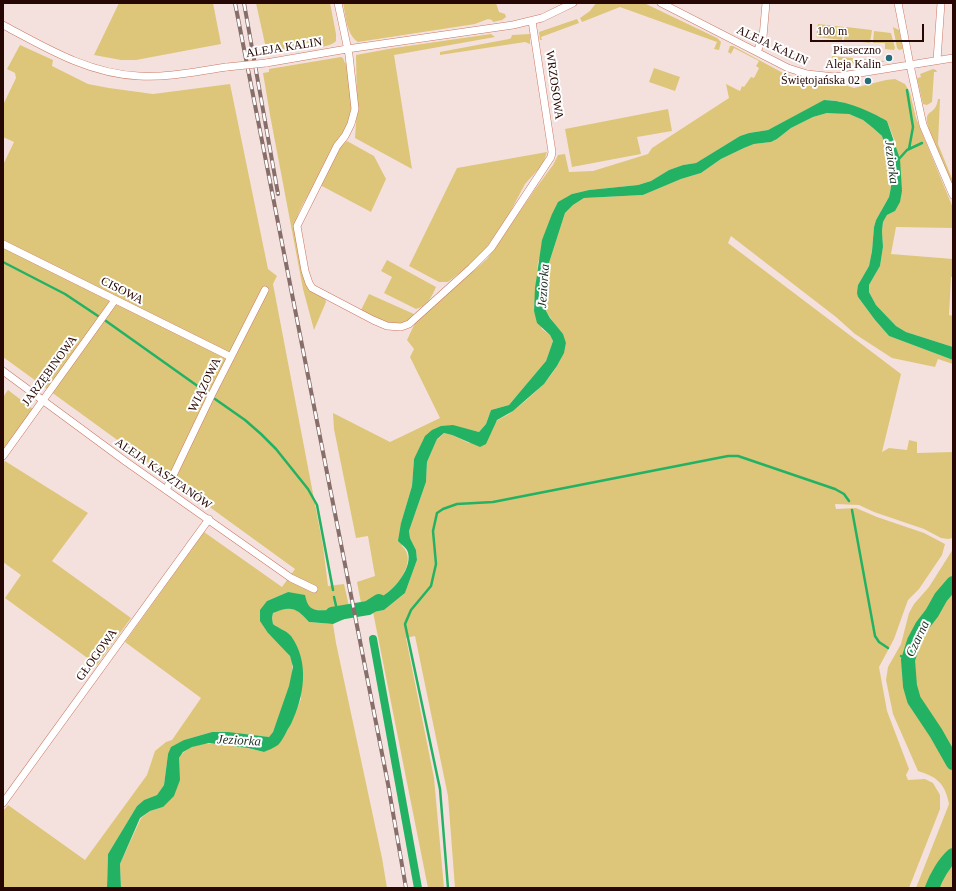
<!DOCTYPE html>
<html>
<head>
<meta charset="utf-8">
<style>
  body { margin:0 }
  #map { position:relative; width:956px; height:891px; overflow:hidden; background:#f4e1dd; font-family:Georgia,serif }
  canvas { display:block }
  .frame { position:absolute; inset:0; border:4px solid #260703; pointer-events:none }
  .scale { position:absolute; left:810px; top:24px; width:114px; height:18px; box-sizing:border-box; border:2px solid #260703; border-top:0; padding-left:5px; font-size:12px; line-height:14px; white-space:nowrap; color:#260703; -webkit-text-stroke:3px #fff; paint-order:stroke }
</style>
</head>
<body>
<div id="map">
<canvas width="956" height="891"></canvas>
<div class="frame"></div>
<div class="scale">100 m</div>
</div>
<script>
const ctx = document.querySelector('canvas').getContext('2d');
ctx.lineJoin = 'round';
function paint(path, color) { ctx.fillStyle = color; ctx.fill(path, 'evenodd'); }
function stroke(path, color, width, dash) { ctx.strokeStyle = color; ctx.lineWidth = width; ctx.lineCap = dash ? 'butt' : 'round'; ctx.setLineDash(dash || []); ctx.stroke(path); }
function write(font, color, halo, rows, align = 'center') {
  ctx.font = font + ' Georgia,serif'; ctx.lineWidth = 4; ctx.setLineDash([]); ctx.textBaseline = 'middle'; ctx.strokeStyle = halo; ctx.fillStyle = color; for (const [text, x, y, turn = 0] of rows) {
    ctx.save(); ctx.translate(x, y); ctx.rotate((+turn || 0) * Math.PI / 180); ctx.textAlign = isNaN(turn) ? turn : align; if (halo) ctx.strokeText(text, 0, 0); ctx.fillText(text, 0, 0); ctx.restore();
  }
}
const green = new Path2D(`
  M119 3H213L221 44 136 60H121L94 55Z
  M256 3H330L336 34V41C332 45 322 48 316 46L267 53Z
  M343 3H496L499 12 505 14 506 17 502 20 493 22 492 20 488 19 475 24 358 42C346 34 346 16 343 3Z
  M596 3H644L717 38 721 42 719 50 714 49 717 42 620 7 582 22 580 18 590 11Z
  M577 19 579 23 541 37 542 40H540L539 32Z
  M818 24 844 27 842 40 816 37Z
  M846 27 872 30 870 43 844 40Z
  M893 27 899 30 903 49 899 50 897 48Z
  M874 31 891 33 895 48 894 50 885 49V43H873Z
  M491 34 495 37 394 55 412 169 355 138 357 108 356 55 394 48Z
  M530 34V44L525 42 440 55V52L509 39 511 38 512 35Z
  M20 45 53 60 52 66 88 84 109 88 153 94 230 84 268 269 277 276 273 284 323 546 328 586 344 584 349 606 324 611 312 609 288 592 267 601 268 633C273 639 287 650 290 656 299 673 280 715 273 732L269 737 212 732 184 740 168 754 164 785 157 795 144 800 137 806 108 854 107 888H3V811L8 805 85 860 147 775 155 751 166 742 172 740 201 698 125 642 204 532 282 587 295 569 3 357V165L14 142 3 137V105L16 78 15 73 7 69Z
  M730 46H733L783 73 804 80 820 83 845 85 854 88 886 80 895 79 905 84 910 93 916 118 953 208V228L896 227 891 254 953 259V277H951L949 315 953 316V347L906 332 896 326 876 305 869 292V285L880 266 883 247 882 231 883 222 887 215 895 211 896 144 887 121 878 116 859 108 841 102 832 100H825L768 130 749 133 740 136 696 163 683 165 669 170 651 181 638 185 589 190 572 194 538 262 534 311 542 329 550 335 553 341 546 361 519 393 509 405 491 410 486 424 479 432 453 426 414 459 412 486 401 523 402 546C419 561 395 591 379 598 374 600 367 601 361 603L357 582 375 576 368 536 356 538 334 429 333 413 390 442 440 418 410 357 414 349 407 340 415 323 421 316 487 259 536 188 553 165 558 155 565 154 569 172 593 171 648 154 652 148 729 98 726 84 740 91 742 86 744 87 751 77 754 78 759 68 756 66 759 61 734 48 731 54 728 52Z
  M832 56 884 61V62H867L858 64 834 62 832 60Z
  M341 57 343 58 345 63H347C348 80 353 98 351 115 349 127 340 137 334 147 326 159 321 173 314 185 306 200 296 212 295 229L306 281 325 298 326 302 314 330 303 289 270 115 263 73 269 72V69Z
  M654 68 680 77 675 91 649 82Z
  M933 69 936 70 937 72H934L932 102 927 105 923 104 917 78 921 77 920 74Z
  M938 99H940L938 144 953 181V184L951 185C947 174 924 125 927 117 929 110 936 113 938 99Z
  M668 109 672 131 637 137 641 154 572 167 565 129Z
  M834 112 849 114 863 120 873 128 882 136 890 162 891 187 889 197 876 220 874 227 872 251 869 266 858 285V297L875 320 889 336 953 360V364L938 359 935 367 892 358 855 334 836 317 731 236 728 243 901 374 882 452 889 448 907 450 909 440 917 442V453L953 452V538L948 539 941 538 924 529 874 512 859 505 835 504 836 509 856 508 877 517 924 533 945 544 942 555 919 589 908 600 904 611 894 639 879 667 887 711 909 769 906 775 908 780 925 779 933 783 940 795V809L909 888H455L448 796 415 636 406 638 434 778 444 888H428L373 612 384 610 405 593 417 560 416 550 410 538 409 531 426 482 427 462 437 439 444 433 452 435 469 443C478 435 488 426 498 420 503 417 510 414 514 410 536 393 561 371 566 343L545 309 549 263 565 213 573 205 584 198 643 195 681 179 701 173 721 159 744 148 754 144 771 142 777 139 791 128 813 117 827 113Z
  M347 141 374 156 386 179 371 212 320 185 341 146Z
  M547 152 543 164 525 184 507 218 484 251 472 263 448 282H439L409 266 457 168Z
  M387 260 436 287C432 296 427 307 416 309L384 293 392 277 381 271Z
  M369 294 414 314C412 316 410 319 408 321 395 330 372 316 361 310Z
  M8 390 33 409 3 449V397Z
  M5 461 88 513 52 561 131 618 97 665 5 598 21 575 3 562V463Z
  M953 549V888H916L949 804C945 783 937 777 918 771L893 714 886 680 888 667 901 644 909 613 914 604 929 587Z
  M292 608 301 613 309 622 333 624 336 643 382 858 387 888H121L120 864 141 818 150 811 163 807 179 758C194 733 241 747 264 752L278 744 287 731 301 699 290 635 273 624 272 618 273 613 281 609Z`);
const water = new Path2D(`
  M824 100C845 100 870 111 887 121L900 159 902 191 900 202 895 211 887 215 883 222 882 231 883 247 880 266 869 285V292L876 305 896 326 906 332 953 347V360L889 336 875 320 858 297 857 293 858 285 869 266 872 251 874 227 876 220 889 197 891 187 890 162 882 136 873 128 863 120 849 114 827 113 813 117 791 128 777 139 771 142 754 144 744 148 721 159 701 173 681 179 643 195 584 198 573 205 565 213 549 263 545 309 550 318 563 334 566 343 564 353 557 366 544 384 513 411 497 420 486 444 480 447 452 435 444 433 437 439 427 462 426 482 409 531 410 538 416 550 417 560 405 593 384 610 363 614 361 603C367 601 373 600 379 598 393 592 415 566 407 550 405 547 401 544 398 541L401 523 412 486 414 459 425 436 432 430 441 426 453 425 479 432 486 424 491 410 509 405 519 393 546 361 553 341 550 335 537 323 534 311 535 288 542 240 552 214 558 202 572 194 589 190 638 185 651 181 669 170 683 165 696 163 740 136 749 133 768 130Z
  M288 592 305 595C306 599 307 604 310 607 317 614 339 608 349 606L351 616 333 624 309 622C297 608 291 605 273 613L272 618 273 624C278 628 287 631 291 636 310 662 304 697 291 724 287 730 283 740 278 745 274 748 268 750 264 752L248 748 209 743 192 747 183 752 179 758 180 780 174 796 163 807 150 811 140 818 120 864 121 888H107L108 854 137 806 144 800 157 795 164 785 168 754 171 747 184 740 212 732H228L269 737 273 732 289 686 293 667 290 656 268 633 260 621V610L267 601Z`);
const stream = new Path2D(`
  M907 90 913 127 909 149
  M898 160 907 150 922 143
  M3 262 65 294 98 316
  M106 321 206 392
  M215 399 245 420 261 434 276 449 308 489 317 505 333 590
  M852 510 875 636 879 642 888 648
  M334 597 337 610
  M901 656 908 660
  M448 888 440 789 405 624 411 610 431 586 436 564 433 531 437 513 443 509 457 504 493 502 728 456H738L835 489 844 494 849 501`);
const canal = new Path2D(`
  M373 639 418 888`);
const river = new Path2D(`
  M953 583 941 597 932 613 922 626 914 641 908 660 910 686 914 700 936 733 953 763
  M332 614 368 608 379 601
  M932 888C936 877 944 863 953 855`);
const minor = new Path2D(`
  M338 3 349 55 355 109 351 124 345 136 337 146 297 226 305 271 309 283 312 288 373 320 387 326 401 327 409 324 471 268 491 248 551 157 552 152 532 21
  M661 3 788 68 807 74 835 77 953 58
  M898 3 910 65 923 125 953 195
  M3 25C46 48 89 74 139 76 168 78 198 71 227 67
  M757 52 763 37 766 3
  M937 60 941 3
  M266 63 347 49 513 25 542 18 573 3
  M3 244 231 357
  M3 371 125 461 291 578 314 589
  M3 456 115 300
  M166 490 211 396 265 290
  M3 803 209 519`);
const rail = new Path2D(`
  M235 3 388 784 406 888
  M244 3 278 194`);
const minorBridge = new Path2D(`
  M227 67 266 63`);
const markers = [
  [889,58,4,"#266c7a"],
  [868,81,4,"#266c7a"]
];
const streetNames = [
  ["ALEJA KALIN",772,46,25],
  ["ALEJA KALIN",284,48,-9],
  ["WRZOSOWA",554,85,82],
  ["CISOWA",122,291,27],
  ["JARZĘBINOWA",50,371,-54],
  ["WIĄZOWA",205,385,-64],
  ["ALEJA KASZTANÓW",163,474,35],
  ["GŁOGOWA",97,655,-54]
];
const poiNames = [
  ["Piaseczno",881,51],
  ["Aleja Kalin",881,65],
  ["Świętojańska 02",860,81]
];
const waterNames = [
  ["Jeziorka",891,162,83],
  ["Jeziorka",544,286,-86],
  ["Czarna",918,639,-65],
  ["Jeziorka",239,741,3]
];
paint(green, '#ddc67a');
paint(water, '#23b264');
stroke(stream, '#23b264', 2.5);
stroke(canal, '#23b264', 8);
stroke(river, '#23b264', 14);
stroke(minor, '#cb7764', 8);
stroke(minor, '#fff', 7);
stroke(rail, '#876e6a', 4);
stroke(rail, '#fff', 2.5, [8]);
stroke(minorBridge, '#cb7764', 8, []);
stroke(minorBridge, '#fff', 7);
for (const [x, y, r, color] of markers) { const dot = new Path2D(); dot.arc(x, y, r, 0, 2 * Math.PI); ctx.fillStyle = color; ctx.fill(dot); stroke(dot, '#fff', 1.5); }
write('12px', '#260703', '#fff', streetNames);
write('12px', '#260703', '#fff', poiNames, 'right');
write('italic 13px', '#1a3021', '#fff', waterNames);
</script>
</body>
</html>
